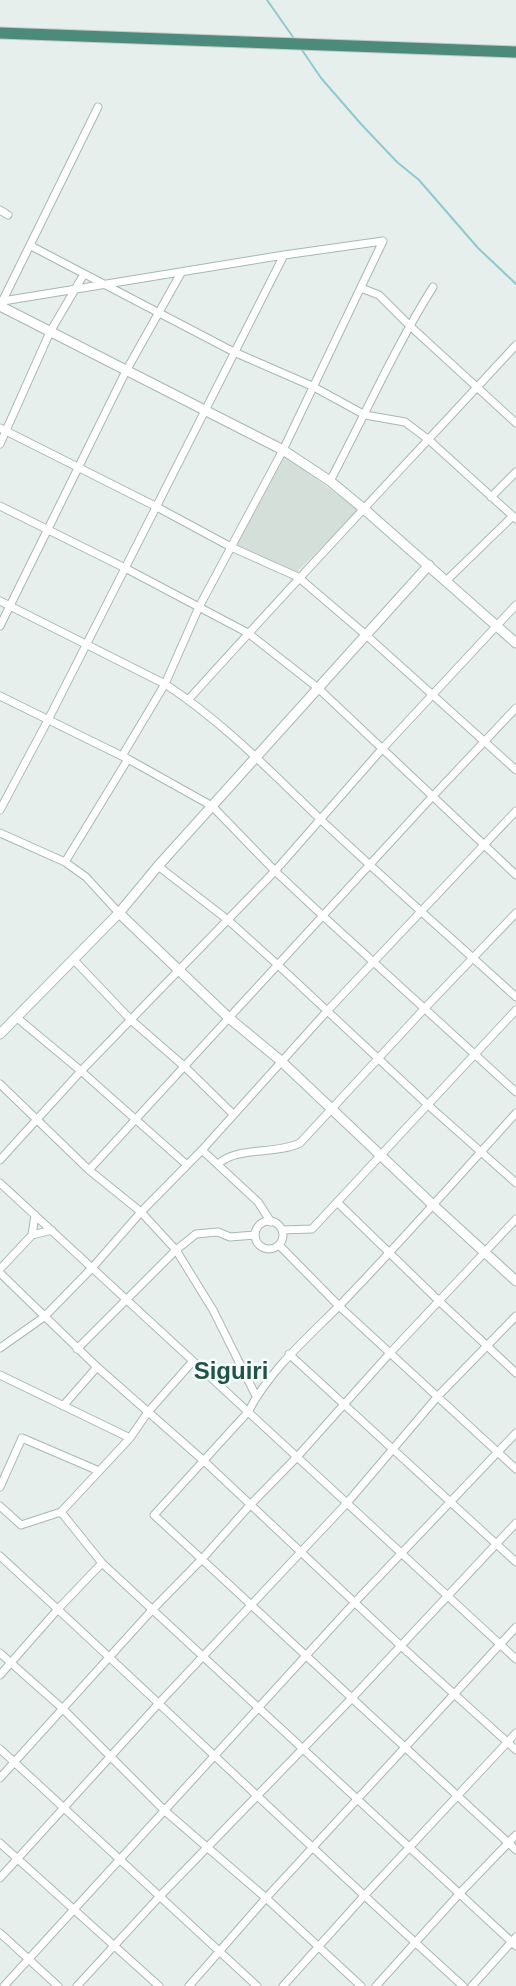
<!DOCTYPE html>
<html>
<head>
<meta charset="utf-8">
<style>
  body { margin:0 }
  canvas { display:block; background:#e6efeb }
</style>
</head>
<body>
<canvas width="516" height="1986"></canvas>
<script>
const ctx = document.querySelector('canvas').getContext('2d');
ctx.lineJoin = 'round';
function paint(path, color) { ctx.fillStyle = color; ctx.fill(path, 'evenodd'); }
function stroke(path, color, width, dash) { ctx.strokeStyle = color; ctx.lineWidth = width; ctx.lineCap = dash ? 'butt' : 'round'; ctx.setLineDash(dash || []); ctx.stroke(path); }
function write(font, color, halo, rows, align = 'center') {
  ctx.font = font + ' Arial,sans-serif'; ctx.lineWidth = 5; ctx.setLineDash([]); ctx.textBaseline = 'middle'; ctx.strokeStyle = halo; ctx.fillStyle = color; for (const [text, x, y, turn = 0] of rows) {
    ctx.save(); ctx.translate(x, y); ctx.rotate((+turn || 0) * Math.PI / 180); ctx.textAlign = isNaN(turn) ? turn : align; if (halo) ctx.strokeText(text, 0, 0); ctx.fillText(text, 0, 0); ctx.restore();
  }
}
const built = new Path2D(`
  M284 455 358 510 296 573 237 545Z`);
const stream = new Path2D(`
  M267 0 293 37
  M302 50 321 78 361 124 397 162 419 180 478 248 516 284`);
const minor = new Path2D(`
  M0 210 8 215
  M31 246 234 352 312 386 365 415 405 422 429 440 516 519
  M361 288 379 295 409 325 516 423
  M3 301 284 255 383 241
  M1 304 98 107
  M0 428 155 506 231 547 298 577 366 635 516 770
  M0 444 50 332 84 274
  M330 481C364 417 394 349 433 287
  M491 497 516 472
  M0 506 125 568 248 633 318 688 516 875
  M447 580 513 516
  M0 601 165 684C222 721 270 771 319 818 384 879 450 937 516 997
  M0 626 126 371 181 273
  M0 696 128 759 212 806 275 871 323 916 516 1092
  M189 699C296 580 407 463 516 345
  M122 756 165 684 199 607 283 450 383 241
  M0 810 48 720 284 255
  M0 833 65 862 86 877 119 913
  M65 862 128 759
  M158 866 228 920 278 965 428 1105 516 1183
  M73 959 131 1020 185 1067 233 1114
  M16 1017 81 1071 187 1165
  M0 1084 89 1170 141 1212 176 1250 213 1310 256 1396
  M516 1113C457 1178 400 1243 339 1306 306 1339 270 1370 248 1412L154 1515 516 1850
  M202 1150 258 1202 271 1222
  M0 1160 81 1071 275 871 382 749 516 605
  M218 1164C238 1146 275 1155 300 1143L424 1009 516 913
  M89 1170 432 797 516 708
  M0 1183 516 1659
  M337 1202 439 1301 516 1373
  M255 1235a14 14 0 1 1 28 0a14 14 0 1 1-28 0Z
  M282 1230 312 1229 516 1010
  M32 1235 35 1215
  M279 1245 339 1306 516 1469
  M0 1269 32 1235 52 1230
  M0 1273 97 1367 204 1461 401 1646 516 1750
  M0 1348 44 1317 92 1268 141 1212 202 1150 328 1010 516 811
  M77 1349 176 1250 196 1234 218 1232 230 1237 255 1235
  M289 1354 516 1562
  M0 1375 130 1438
  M63 1406 97 1367
  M0 1487 22 1438 99 1471
  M0 1506 21 1525 61 1512 130 1438 148 1412 193 1361
  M61 1512 102 1563 516 1946
  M0 1556C155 1698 307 1845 463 1986
  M0 1653 63 1709 165 1811 266 1898 361 1986
  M0 1675 58 1609 102 1563
  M0 1749 257 1986
  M0 1778 152 1610 202 1559 250 1505 297 1457 390 1353 516 1219
  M0 1843 159 1986
  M0 1878 160 1702 347 1503 438 1396 516 1316
  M0 1933 58 1986
  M4 1986 355 1602 516 1433
  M77 1986 160 1896 352 1698 516 1523
  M189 1986 266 1898 516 1627
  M283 1986 364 1896 516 1733
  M376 1986 460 1893 516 1835
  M472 1986 516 1937`);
const tertiary = new Path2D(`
  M0 306 283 450 330 481 364 509 516 643
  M119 913 229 1018 281 1061 433 1205 516 1281
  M0 1034 119 913 158 866 429 565`);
const trunk = new Path2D(`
  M0 33 516 52`);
const townNames = [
  ["Siguiri",231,1372]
];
paint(built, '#d4dfda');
stroke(stream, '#8ec9d4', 2);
stroke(minor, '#a8b8b2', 9);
stroke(tertiary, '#a8b8b2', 11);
stroke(trunk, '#c2cac8', 13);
stroke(minor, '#fff', 7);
stroke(tertiary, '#fff', 9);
stroke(trunk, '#4c8a7c', 11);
write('bold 24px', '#1f5548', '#f7fbf9', townNames);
</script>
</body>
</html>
